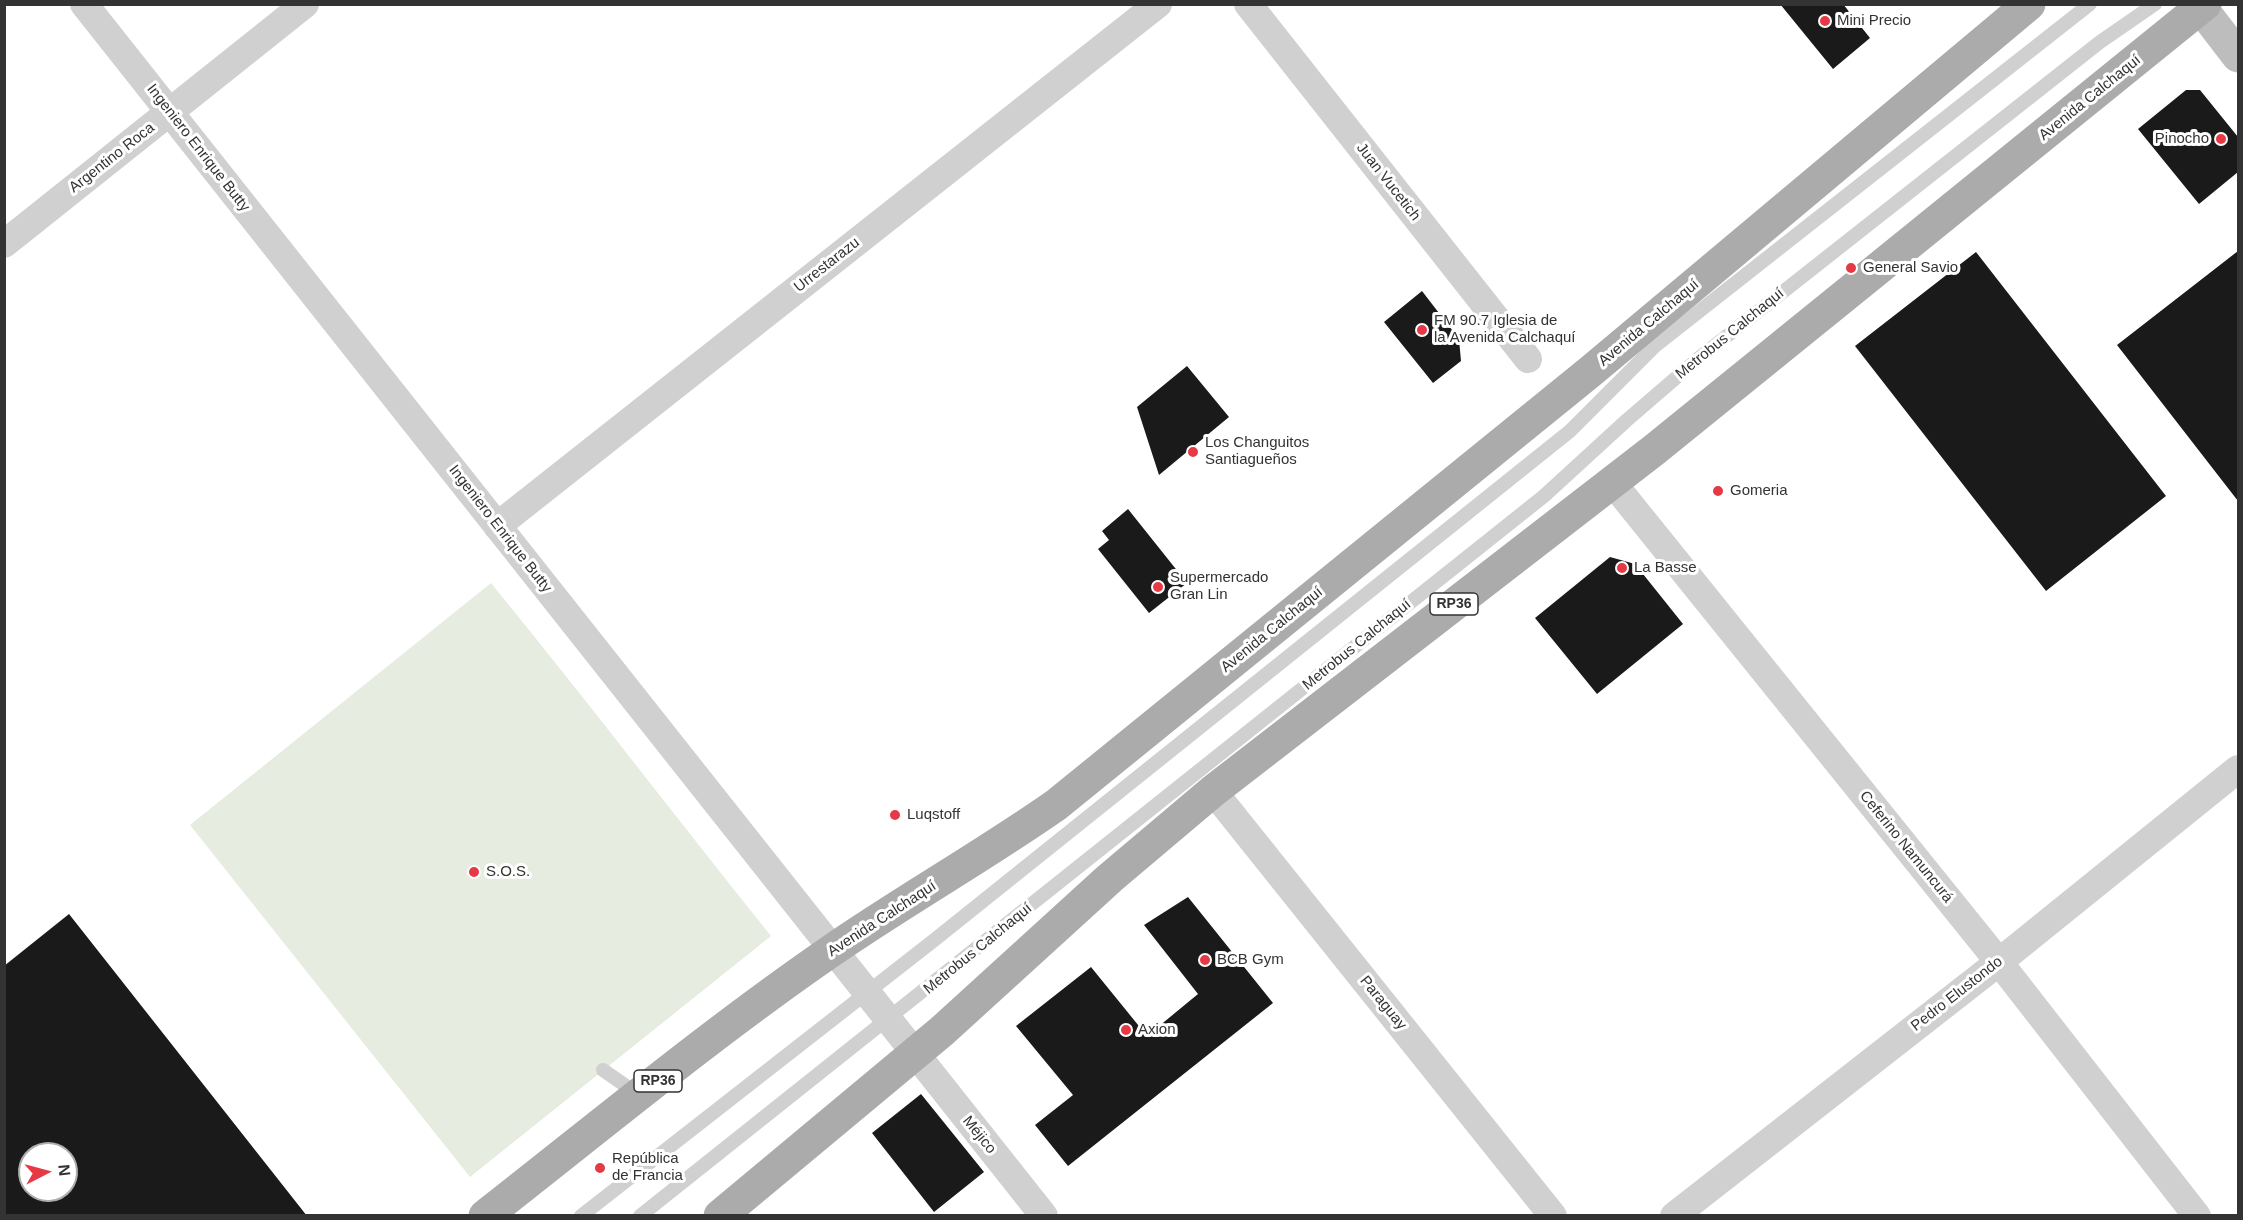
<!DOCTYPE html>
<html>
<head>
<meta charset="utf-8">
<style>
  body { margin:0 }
  #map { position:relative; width:2243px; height:1220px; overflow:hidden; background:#fff; font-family:Arial,sans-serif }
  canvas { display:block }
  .frame { position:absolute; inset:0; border:6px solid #333; pointer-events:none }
  .north { position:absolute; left:18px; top:1142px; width:60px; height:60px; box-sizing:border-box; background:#fff; border:2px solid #adadad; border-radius:50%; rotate:84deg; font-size:16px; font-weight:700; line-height:24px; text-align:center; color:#333 }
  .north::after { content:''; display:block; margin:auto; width:21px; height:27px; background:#e63946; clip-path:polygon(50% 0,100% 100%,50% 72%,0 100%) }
</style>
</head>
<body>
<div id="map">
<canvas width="2243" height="1220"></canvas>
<div class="frame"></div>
<div class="north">N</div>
</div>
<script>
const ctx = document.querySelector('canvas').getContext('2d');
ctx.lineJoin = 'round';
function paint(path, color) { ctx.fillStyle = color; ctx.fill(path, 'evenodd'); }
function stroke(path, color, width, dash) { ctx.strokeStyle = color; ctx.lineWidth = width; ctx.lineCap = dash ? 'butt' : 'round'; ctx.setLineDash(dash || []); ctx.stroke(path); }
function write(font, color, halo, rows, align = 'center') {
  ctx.font = font + ' Arial,sans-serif'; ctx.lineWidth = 6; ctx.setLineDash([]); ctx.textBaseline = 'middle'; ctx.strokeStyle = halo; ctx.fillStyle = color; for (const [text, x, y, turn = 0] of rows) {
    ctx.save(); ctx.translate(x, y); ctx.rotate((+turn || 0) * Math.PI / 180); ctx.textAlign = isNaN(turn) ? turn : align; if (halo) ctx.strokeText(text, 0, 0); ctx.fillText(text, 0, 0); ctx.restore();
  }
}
const green = new Path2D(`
  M491 583C586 699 677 819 771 936L470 1177 190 825Z`);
const building = new Path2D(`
  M1780 4H1843L1870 38 1833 69Z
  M2186 90H2200L2238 137V172L2199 204 2138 129Z
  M2238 251V501L2117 345Z
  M1976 252 2166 496 2046 591 1855 346Z
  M1422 291 1459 339 1461 361 1433 383 1384 322Z
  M1187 366 1229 417 1159 475 1137 407Z
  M1128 509 1187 583 1149 613 1098 549 1109 540 1102 531Z
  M1610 557 1635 564 1683 624 1597 694 1535 618Z
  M1188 897 1273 1003 1068 1166 1035 1125 1073 1095 1016 1026 1091 967 1147 1036 1198 994 1144 925Z
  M69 914 307 1216H4V966ZM30 1154H66V1190H30Z
  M921 1094 984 1172 934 1212 872 1133Z`);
const lane = new Path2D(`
  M603 1070 639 1095
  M581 1216 933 941 1570 431 1655 346 2090 4
  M640 1216 1544 496 1627 420 1699 358 2100 42 2155 4`);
const street = new Path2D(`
  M84 4 1044 1216
  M1248 4 1528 359
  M4 244 305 4
  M1612 482 1999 962 2197 1216
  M497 526 1158 4
  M1213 791 1553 1216
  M1674 1216 1999 962 2238 769`);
const secondary = new Path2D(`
  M2198 4 2238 56`);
const primary = new Path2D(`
  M485 1216C600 1126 712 1033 831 951 905 900 983 856 1056 805L1591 371 2029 4
  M720 1216 942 1031 1110 878 1213 791 1654 450 2205 4`);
const markers = [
  [1825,21,6,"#e63946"],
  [2221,139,6,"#e63946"],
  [1851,268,6,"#e63946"],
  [1422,330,6,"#e63946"],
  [1193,452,6,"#e63946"],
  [1718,491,6,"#e63946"],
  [1622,568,6,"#e63946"],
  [1158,587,6,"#e63946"],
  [895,815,6,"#e63946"],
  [474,872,6,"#e63946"],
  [1205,960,6,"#e63946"],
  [1126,1030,6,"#e63946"],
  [600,1168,6,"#e63946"]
];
const shields = [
  [1454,604,48],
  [658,1081,48]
];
const shieldNames = [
  ["RP36",1454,604],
  ["RP36",658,1081]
];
const poiNames = [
  ["Mini Precio",1837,21],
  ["Pinocho",2209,139,"right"],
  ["General Savio",1863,268],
  ["FM 90.7 Iglesia de",1434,321],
  ["la Avenida Calchaquí",1434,338],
  ["Los Changuitos",1205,443],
  ["Santiagueños",1205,460],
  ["Gomeria",1730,491],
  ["La Basse",1634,568],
  ["Supermercado",1170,578],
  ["Gran Lin",1170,595],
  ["Luqstoff",907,815],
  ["S.O.S.",486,872],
  ["BCB Gym",1217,960],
  ["Axion",1138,1030],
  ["República",612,1159],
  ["de Francia",612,1176]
];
const streetNames = [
  ["Avenida Calchaquí",2090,98,-39],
  ["Ingeniero Enrique Butty",198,148,52],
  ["Argentino Roca",112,158,-38],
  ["Juan Vucetich",1388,182,52],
  ["Urrestarazu",827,265,-38],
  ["Avenida Calchaquí",1649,323,-40],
  ["Metrobus Calchaquí",1730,334,-39],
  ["Ingeniero Enrique Butty",500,529,52],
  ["Avenida Calchaquí",1272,630,-39],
  ["Metrobus Calchaquí",1357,645,-39],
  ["Ceferino Namuncurá",1906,847,51],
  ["Avenida Calchaquí",882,919,-33],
  ["Metrobus Calchaquí",978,949,-39],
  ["Pedro Elustondo",1957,994,-38],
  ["Paraguay",1383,1003,51],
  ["Méjico",979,1135,51]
];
paint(green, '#e6ecdf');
paint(building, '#1a1a1a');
stroke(lane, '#d0d0d0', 14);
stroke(street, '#d0d0d0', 28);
stroke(secondary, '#bdbdbd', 33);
stroke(primary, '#ababab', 33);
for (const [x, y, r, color] of markers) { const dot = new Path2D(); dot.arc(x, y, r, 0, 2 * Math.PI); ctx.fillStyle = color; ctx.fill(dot); stroke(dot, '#fff', 2); }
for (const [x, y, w] of shields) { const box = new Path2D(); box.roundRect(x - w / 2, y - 11, w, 22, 4.5); ctx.fillStyle = '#fff'; ctx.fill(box); stroke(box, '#333', 1.5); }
write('bold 14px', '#333', null, shieldNames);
write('15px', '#333', '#fff', poiNames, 'left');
write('15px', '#333', '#fff', streetNames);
</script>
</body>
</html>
